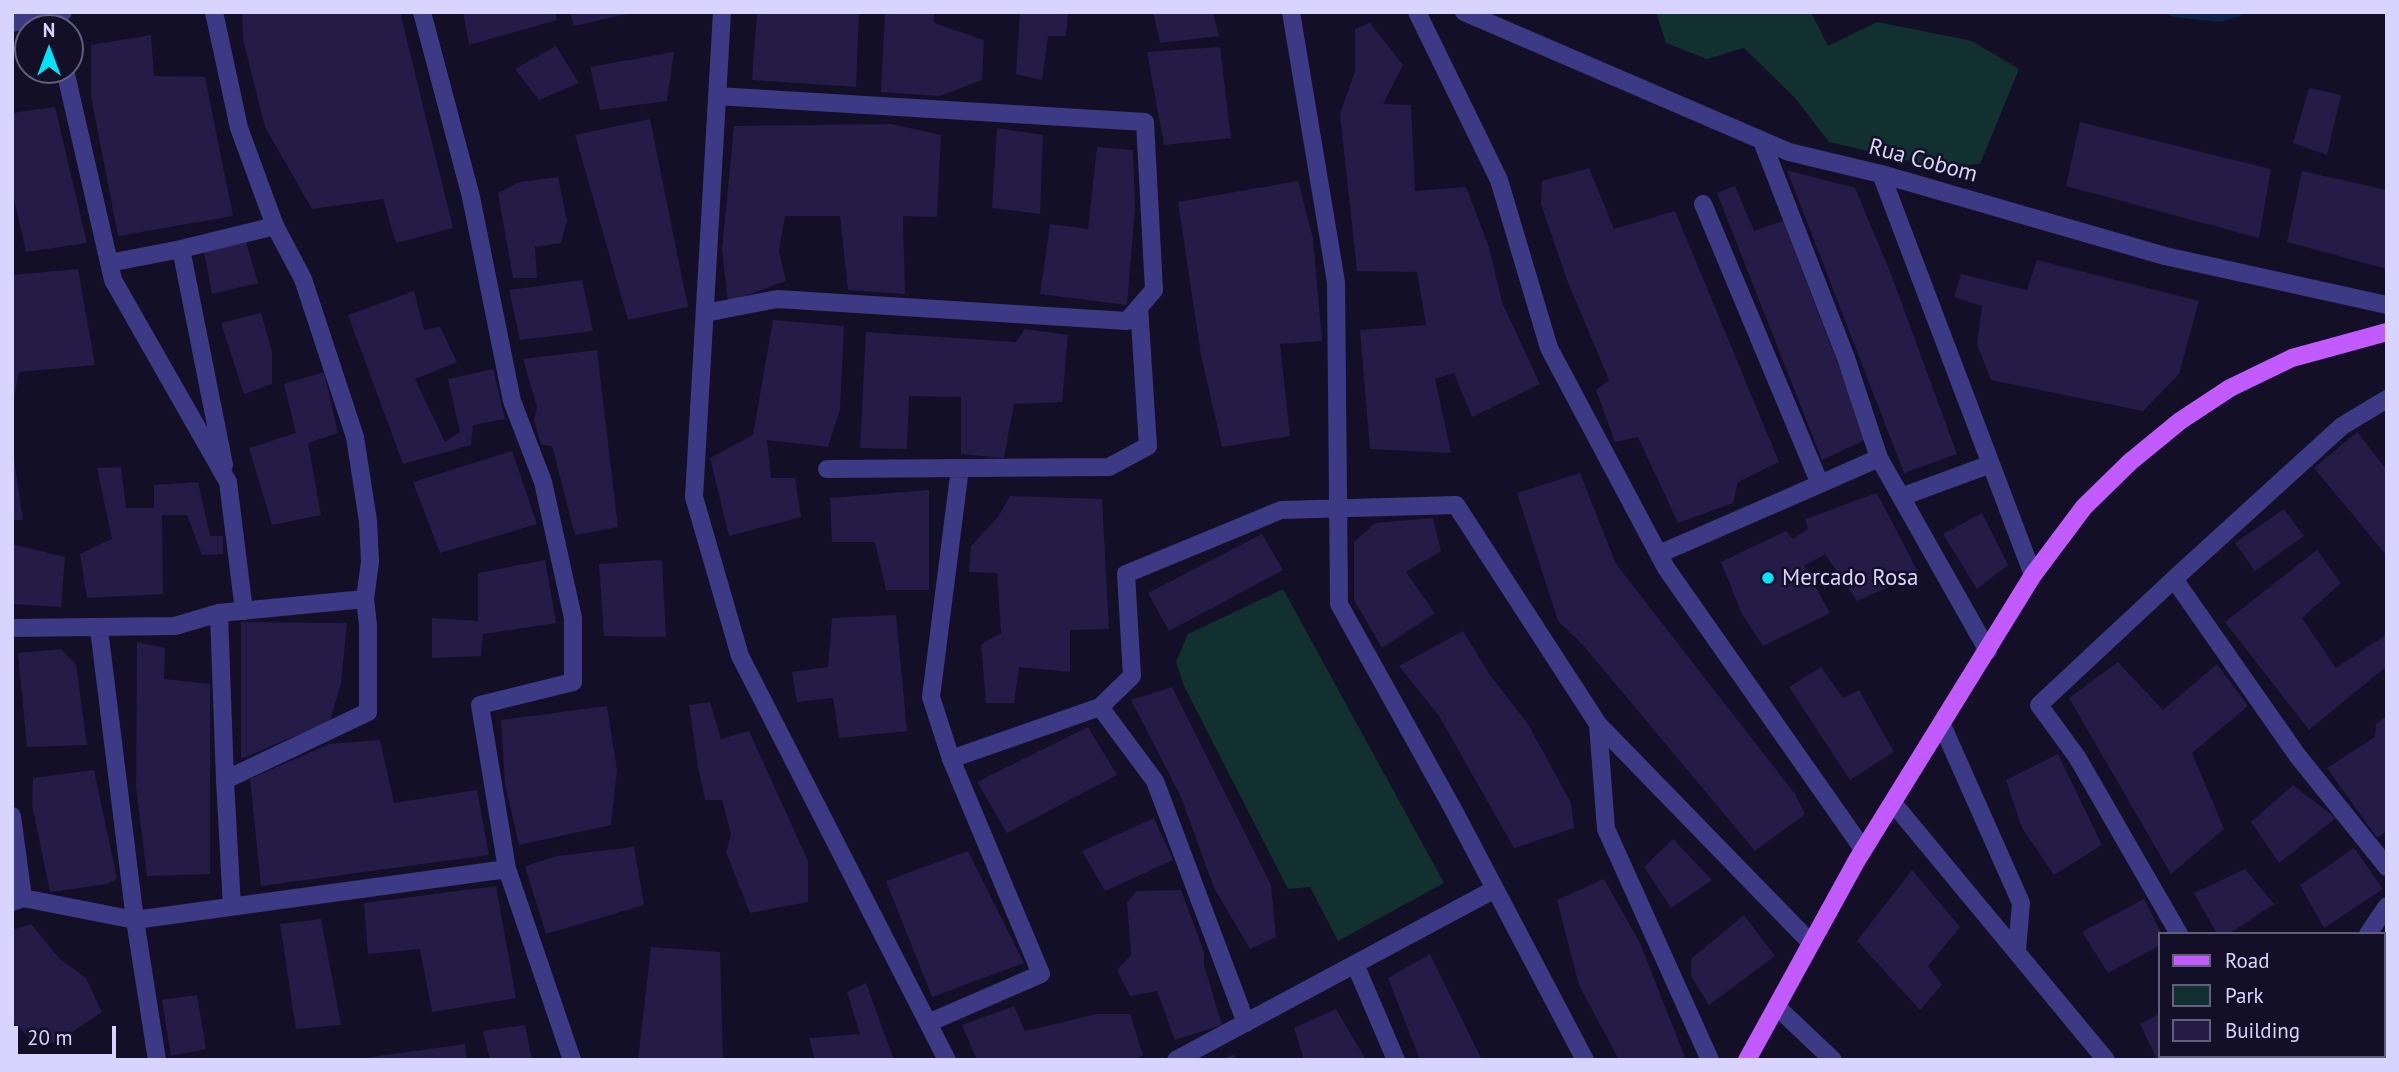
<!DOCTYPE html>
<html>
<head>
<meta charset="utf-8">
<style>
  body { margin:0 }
  #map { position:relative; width:2399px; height:1072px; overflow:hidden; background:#130f26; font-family:"PT Sans",sans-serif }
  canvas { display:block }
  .frame { position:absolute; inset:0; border:14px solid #d9d4ff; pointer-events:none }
  .legend { position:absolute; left:2158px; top:932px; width:228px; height:126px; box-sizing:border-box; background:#130f26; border:2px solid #625e7d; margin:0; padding:9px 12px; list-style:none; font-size:21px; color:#d9d4ff }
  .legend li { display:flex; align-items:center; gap:14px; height:35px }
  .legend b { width:35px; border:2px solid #625e7d }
  .north { position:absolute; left:14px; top:14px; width:70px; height:70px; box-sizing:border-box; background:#130f26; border:2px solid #625e7d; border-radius:50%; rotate:0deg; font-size:19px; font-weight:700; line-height:28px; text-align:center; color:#d9d4ff }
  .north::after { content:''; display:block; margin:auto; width:24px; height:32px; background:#00e5ff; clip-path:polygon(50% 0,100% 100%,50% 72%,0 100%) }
  .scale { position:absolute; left:14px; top:1026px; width:102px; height:32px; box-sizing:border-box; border:4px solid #d9d4ff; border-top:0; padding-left:9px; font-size:21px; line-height:24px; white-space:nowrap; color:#d9d4ff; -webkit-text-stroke:5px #130f26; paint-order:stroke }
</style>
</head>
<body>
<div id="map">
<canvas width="2399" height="1072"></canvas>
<div class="frame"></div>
<ul class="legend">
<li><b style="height:9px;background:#c25bff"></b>Road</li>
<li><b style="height:19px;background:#12302f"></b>Park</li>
<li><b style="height:19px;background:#241b47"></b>Building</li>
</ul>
<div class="north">N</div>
<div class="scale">20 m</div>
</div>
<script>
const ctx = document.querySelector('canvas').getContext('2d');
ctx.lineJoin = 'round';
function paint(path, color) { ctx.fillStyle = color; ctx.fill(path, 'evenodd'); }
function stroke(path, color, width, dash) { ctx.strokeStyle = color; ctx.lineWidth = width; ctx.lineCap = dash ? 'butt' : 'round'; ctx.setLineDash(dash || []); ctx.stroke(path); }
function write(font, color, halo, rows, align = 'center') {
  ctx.font = font + ' "PT Sans",sans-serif'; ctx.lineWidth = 5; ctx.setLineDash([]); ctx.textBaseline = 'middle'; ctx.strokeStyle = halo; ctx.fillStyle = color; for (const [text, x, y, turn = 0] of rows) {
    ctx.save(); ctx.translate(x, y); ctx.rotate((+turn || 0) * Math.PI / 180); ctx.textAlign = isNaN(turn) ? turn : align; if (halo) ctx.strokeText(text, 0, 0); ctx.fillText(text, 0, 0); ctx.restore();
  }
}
const green = new Path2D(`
  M1656 12H1811L1828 46 1877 22 1972 41 2019 69 1980 164 1936 167 1829 142 1796 99 1744 48 1707 59 1666 43Z
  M1283 589 1444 883 1338 941 1310 887 1288 889 1184 686 1176 662 1188 634Z`);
const stream = new Path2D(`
  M2174 12 2220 17 2237 12`);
const building = new Path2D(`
  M242 12H400L453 228 396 243 383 199 312 209 265 127 243 39Z
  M463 12H555L557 20 469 45Z
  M570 12H632V13L574 26Z
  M757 12H859L856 87 752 80Z
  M885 12H934V23L984 40 982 80 940 96 881 92Z
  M1020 12H1068L1066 36H1048L1042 80 1016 74Z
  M1153 12H1213L1219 36 1160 43Z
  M1370 23 1403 65 1383 104 1411 105 1415 191 1466 187 1489 247 1502 302 1540 384 1472 417 1454 373 1435 379 1451 453 1370 449 1360 330 1426 325 1417 272 1357 271 1340 114 1355 71V29Z
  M151 35 154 76 205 77 233 216 118 236 91 96V45Z
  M556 46 579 83 539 100 515 69Z
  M1220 47 1231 138 1164 145 1147 52Z
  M674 52 667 101 600 110 590 67Z
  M2309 88 2341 95 2327 155 2293 143Z
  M55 107 87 243 26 252 12 190V113Z
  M650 119 688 307 628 320 575 135Z
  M2080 122 2271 169 2259 238 2066 186Z
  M891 124 941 135 937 217 903 216 905 294 848 290 840 216H785L779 251 786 281 728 302 722 250 734 126Z
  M997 128 1043 135 1040 214 992 208Z
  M1097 147 1133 150 1135 207 1127 305 1040 294 1050 224 1088 229Z
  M1589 168 1614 229 1675 211 1779 462 1738 482 1733 503 1678 523 1638 437 1615 442 1596 390 1609 380 1567 280 1541 204 1542 181Z
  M1787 170 1855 188 1891 274 1957 454 1904 473Z
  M2302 171 2387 190V269L2287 242Z
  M558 177 567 221 561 243 535 247 537 278H513L498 193 520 182Z
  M1298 181 1313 238 1322 341 1280 344 1290 436 1222 447 1201 355 1178 202Z
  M1735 186 1754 231 1783 221 1867 439 1822 460 1717 193Z
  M246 242 258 283 212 294 204 252Z
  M2037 260 2199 301 2179 374 2143 411 1991 380 1977 344 1982 306 1954 297 1961 274 2027 290Z
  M78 269 95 365 19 372 12 408V275Z
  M582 280 593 331 520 340 509 290Z
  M414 291 424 330 440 327 457 362 415 379 445 442 460 432 448 379 493 369 505 419 473 425 471 445 403 464 348 315Z
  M261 313 272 352V384L244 394 221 323Z
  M773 320 844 326 840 409 828 447 767 440 771 478H795L801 517 729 536 710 458 753 435Z
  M1025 329 1068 335 1062 402 1014 404 1004 458 961 454V397L909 396 907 449 860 448 866 332 1016 342Z
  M597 350 618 527 575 535 552 446 541 445 534 420 537 407 523 359Z
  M324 372 338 433 308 443 321 515 272 525 249 448 296 433 284 384Z
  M2357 432 2387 470V556L2314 468Z
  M512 451 537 524 440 553 413 482Z
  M14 455 15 466 23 520H12Z
  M121 467 126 508H154V485L198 482 210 536H223V554L202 555 187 515H162L163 594 87 598 80 554 112 539 97 468Z
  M1580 473 1616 564 1795 794 1805 814 1755 851 1582 644 1558 621 1517 493Z
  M929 490V590H886L875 542H832L830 498Z
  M1877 493 1919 574 1857 601 1825 554 1804 566 1830 613 1763 646 1742 614 1721 562 1786 531 1793 539 1808 529 1805 519Z
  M1010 496 1102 499 1109 629 1070 630V672L1019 667 1014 703H986L981 644 1001 633 997 573 969 572 971 546 998 517Z
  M2284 509 2304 536 2255 571 2235 543Z
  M1982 513 2008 565 1977 589 1943 534Z
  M1433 518 1441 551 1406 572 1435 613 1382 648 1354 600V542L1375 523Z
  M1262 534 1283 570 1169 631 1148 593Z
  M12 544 65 557 61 607 12 604Z
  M2317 550 2341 583 2302 618 2336 668 2387 634V666L2309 730 2225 622Z
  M545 560 556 623 483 634 481 656 432 658V618L478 621V573Z
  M662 560 666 637 604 636 599 564Z
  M896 615 907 731 839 738 833 698 797 702 792 672 828 667 832 618Z
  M241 622 347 623 341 683 330 721 241 759Z
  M1463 631 1490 675 1528 724 1571 803 1574 828 1514 848 1439 716 1399 666Z
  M137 642 165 648 164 679 210 684V874L147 876 136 787Z
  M61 649 76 664 87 745 27 747 18 653Z
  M2118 662 2163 710 2217 664 2248 706 2192 753 2224 829 2171 874 2069 698Z
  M1821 667 1843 698 1859 690 1894 752 1850 780 1789 687Z
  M1172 687 1271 885 1276 937 1250 949 1214 888 1181 797 1131 700Z
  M710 702 721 739 749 731 808 861V902L750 913 726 852 731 834 722 800H705L698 767 689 705Z
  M607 706 617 770 611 825 519 845 505 784 501 720Z
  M2387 716V831L2377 838 2327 768 2375 737 2376 724Z
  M1088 727 1117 775 1007 833 977 782Z
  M380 740 394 803 477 790 489 855 261 886 250 779 329 744Z
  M2058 754 2102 845 2054 875 2022 828 2006 780Z
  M94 770 117 879 107 884 50 892 32 805 33 778Z
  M2293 785 2336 818 2279 863 2251 822Z
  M1154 818 1173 860 1105 891 1082 851Z
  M1673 839 1712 880 1671 908 1644 867Z
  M634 847 644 905 546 934 525 866 557 856Z
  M2354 848 2383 889 2324 928 2300 885Z
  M968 851 1024 963 932 997 886 881Z
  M2245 869 2274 904 2229 934H2217L2194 893Z
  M1912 870 1960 927 1928 966 1942 985 1920 1010 1857 941Z
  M1604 879 1640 943 1686 1060H1619L1579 985 1557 900Z
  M496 886 516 998 432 1012 420 949 368 954 364 903Z
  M1181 890 1204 952V965L1222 1025 1175 1040 1157 991 1130 996 1117 970 1131 955 1127 902 1137 891Z
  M2144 899 2162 934H2159V946L2108 973 2082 932Z
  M1744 915 1775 956 1709 1005 1691 976V959Z
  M321 919 341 1025 296 1029 280 924Z
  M31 924 59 958 86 978 102 1012 57 1042 36 1044 12 1021V930Z
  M651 947 720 952 723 1060H638Z
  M1430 954 1482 1060H1420L1388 978Z
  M866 983 894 1060H815L809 1038 860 1034 847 992Z
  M197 995 206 1049 171 1056 162 1000Z
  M1014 1006 1025 1031 1097 1014H1130L1143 1055 1134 1060H977L962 1025Z
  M1336 1009 1366 1060H1304L1294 1028Z
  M2159 1014V1056H2174L2168 1060H2157L2140 1024Z
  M525 1025 532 1060H490L483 1031Z
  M2383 1034 2387 1036V1060H2374L2367 1056H2383Z
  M465 1044 467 1060H365V1058Z
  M1234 1054 1236 1060H1221Z
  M32 1056 35 1060H12V1057Z
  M2275 1056H2347L2345 1060H2277Z`);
const minor = new Path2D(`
  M214 12 239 128 275 226 303 279 355 437 368 521 370 562 365 599 368 625V712L225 780 232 907
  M422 12 471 197 512 401 543 482 573 618V682L480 705 507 869 572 1060
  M722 12 694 497 740 656 947 1060
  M1291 12 1336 282 1339 604 1453 809 1585 1060
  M1417 12 1499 180 1549 348 1666 568 1863 849
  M1464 12 1789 152 1881 174 2165 256 2387 305
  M12 23 63 12
  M65 70 113 280 228 482 244 611
  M1762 141 1846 358 1879 458
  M1881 174 2033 575
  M181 249 275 226
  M109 263 181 249 224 465
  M705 313 777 299 1127 321 1154 290 1145 122 717 96
  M2387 399 2342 426 2174 579 2297 755 2387 867
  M960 468 931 697 951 759 1100 707 1132 676 1126 574 1281 510 1456 505 1598 724
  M827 469 1109 467 1148 446 1139 307
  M1820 484 1879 458 1988 651
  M1901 497 1991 464
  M1659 554 1820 484 1703 204
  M2174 579 2039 705 2077 757 2179 934
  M219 613 225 780
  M12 628 175 626 219 613 365 599
  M99 629 135 920 157 1060
  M1100 707 1155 781 1246 1023
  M1942 725 2021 903 2017 950
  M1893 803 2106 1060
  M12 816 23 898
  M12 902 23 898 135 920 507 869
  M2368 934 2387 906
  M1355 964 1396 1060
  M1777 1007 1833 1060
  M928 1023 1041 974 951 759
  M2241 1056 2242 1060
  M1176 1060 1495 889
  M1710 1060 1606 829 1598 724 1811 943`);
const major = new Path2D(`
  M1747 1060 1857 860 2033 575 2084 507 2130 462 2180 421 2230 388 2292 358 2387 332`);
const markers = [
  [1768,578,7,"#00e5ff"]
];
const streetNames = [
  ["Rua Cobom",1923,161,15]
];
const poiNames = [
  ["Mercado Rosa",1782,578]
];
paint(green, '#12302f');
stroke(stream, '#0c2248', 10);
paint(building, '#241b47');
stroke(minor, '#3d3a85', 18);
stroke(major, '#c25bff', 18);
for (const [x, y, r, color] of markers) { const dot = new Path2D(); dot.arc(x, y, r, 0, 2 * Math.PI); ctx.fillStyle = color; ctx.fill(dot); stroke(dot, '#130f26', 2.5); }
write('23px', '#d9d4ff', '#130f26', streetNames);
write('23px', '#d9d4ff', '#130f26', poiNames, 'left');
</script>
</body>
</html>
